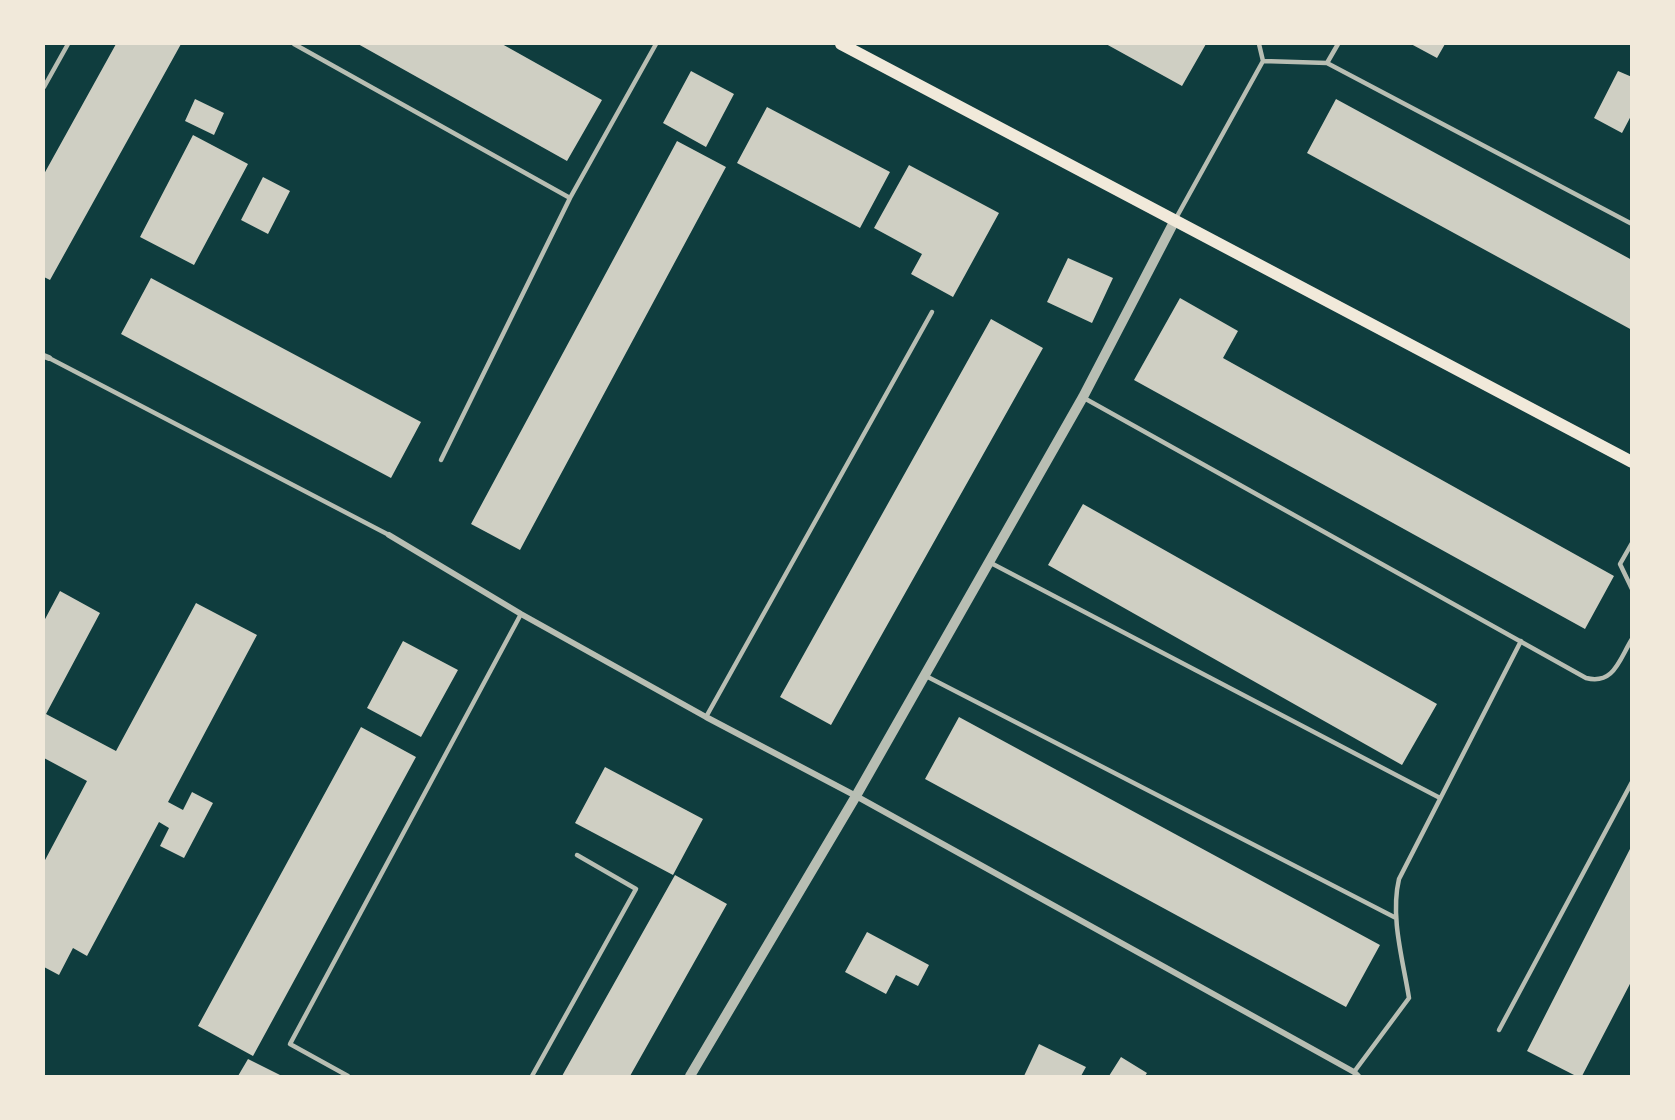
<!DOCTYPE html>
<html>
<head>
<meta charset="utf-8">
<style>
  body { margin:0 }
  #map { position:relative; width:1675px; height:1120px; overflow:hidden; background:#0f3d3e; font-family:"Sofia Sans Condensed",sans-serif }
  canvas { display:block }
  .frame { position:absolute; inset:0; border:45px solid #f1e9da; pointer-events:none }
</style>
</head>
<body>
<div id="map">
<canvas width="1675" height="1120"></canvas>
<div class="frame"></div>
</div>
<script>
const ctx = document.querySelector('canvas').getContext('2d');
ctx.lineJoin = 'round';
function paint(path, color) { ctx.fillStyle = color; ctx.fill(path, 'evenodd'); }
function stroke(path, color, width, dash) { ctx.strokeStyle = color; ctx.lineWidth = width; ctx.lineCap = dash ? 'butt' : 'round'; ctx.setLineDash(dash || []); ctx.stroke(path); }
const building = new Path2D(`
  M116 44H181L50 280 44 277V174Z
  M358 44H502L602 100 567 161Z
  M1106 44H1206L1182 86Z
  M1411 44H1445L1437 58Z
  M691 71 734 94 706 147 663 123Z
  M1618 71 1632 77V114L1622 133 1594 118Z
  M195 99 224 113 214 135 185 121Z
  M1336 99 1632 260V330L1307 153Z
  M767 107 890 172 860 228 737 163Z
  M193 135 248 164 194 265 140 237Z
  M677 141 726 167 520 550 471 524Z
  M909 165 999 213 953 297 911 274 922 254 874 228Z
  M263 177 290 191 268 234 241 220Z
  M1068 258 1113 278 1092 323 1047 302Z
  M151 278 421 422 391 478 121 334Z
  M1180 298 1238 331 1223 358 1614 576 1585 629 1134 380Z
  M991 319 1043 348 831 725 780 697Z
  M1083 504 1437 704 1402 765 1048 565Z
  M60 591 100 613 46 714 116 751 196 603 257 635 168 802 183 810 192 792 213 803 184 858 160 846 169 828 159 822 87 956 73 948 59 975 44 967V862L87 781 44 758V621Z
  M403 641 458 670 421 737 367 708Z
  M959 717 1380 945 1346 1007 925 779Z
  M361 727 416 757 253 1056 198 1026Z
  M605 767 703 819 673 875 575 823Z
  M1632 845V980L1582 1076H1576L1527 1051Z
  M675 875 727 904 630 1076H562Z
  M867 932 929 965 918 986 896 975 886 994 845 972Z
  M1039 1044 1086 1067 1081 1076H1024Z
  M1121 1057 1147 1073 1145 1076H1109Z
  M248 1059 282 1076H238Z`);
const service = new Path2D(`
  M294 44 570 198
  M1338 44 1327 63 1632 224
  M1263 61 1327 63
  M44 87 68 44
  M1175 220 1263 61 1259 44
  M49 358 389 535
  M1084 398 1586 678C1614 685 1619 660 1632 639
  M441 460 570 198 656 44
  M1632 543 1620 564 1632 589
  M989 562 1440 798
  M924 675 1396 918
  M706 717 932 312
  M1499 1030 1632 782
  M1354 1072 1409 998C1403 960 1390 917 1399 879L1521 641
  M348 1076 290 1044 521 614
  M532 1076 636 889 577 855`);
const minor = new Path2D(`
  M44 356 49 358
  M389 535 521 614 706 717 856 796 1354 1072 1358 1076`);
const tertiary = new Path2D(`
  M690 1076 856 796 1083 397 1175 220`);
const secondary = new Path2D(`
  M841 44 1632 462`);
paint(building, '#cfcfc3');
stroke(service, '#b8beb3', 4.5);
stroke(minor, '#b8beb3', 6);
stroke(tertiary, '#b8beb3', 10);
stroke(secondary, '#f1e9da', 12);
</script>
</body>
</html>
